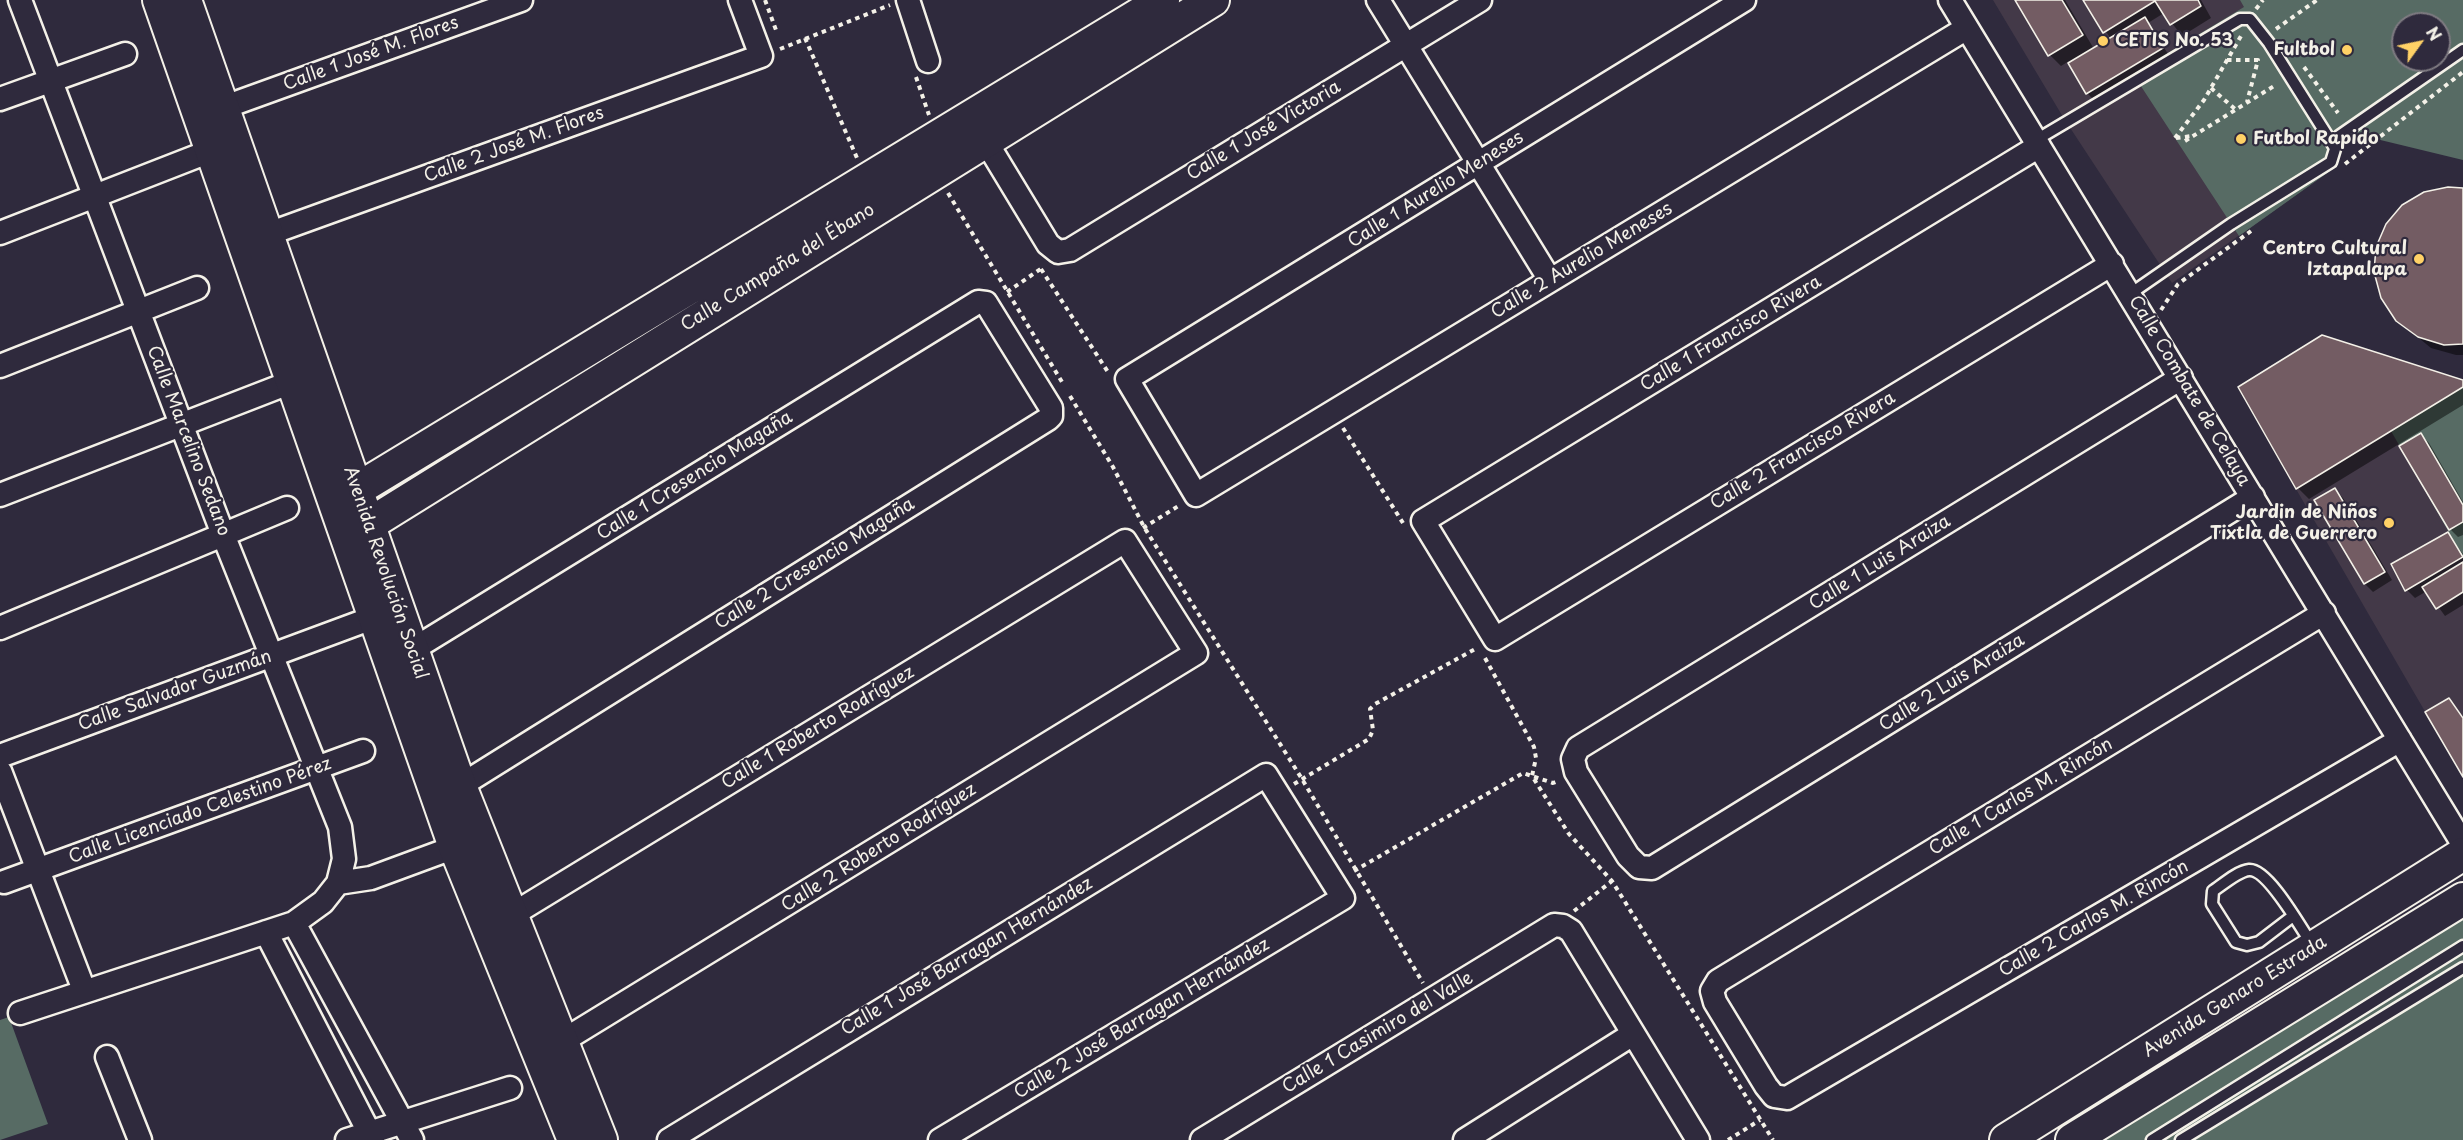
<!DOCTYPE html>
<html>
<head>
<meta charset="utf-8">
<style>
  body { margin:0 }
  #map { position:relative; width:2463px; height:1140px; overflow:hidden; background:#2f2a3d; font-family:"Playpen Sans",sans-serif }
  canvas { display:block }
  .north { position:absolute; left:2391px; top:12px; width:60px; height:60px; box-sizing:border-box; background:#2f2a3d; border:2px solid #7e7a81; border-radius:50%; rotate:57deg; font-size:16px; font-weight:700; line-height:24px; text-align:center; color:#f4f1e8 }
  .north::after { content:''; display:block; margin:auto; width:21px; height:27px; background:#ffd166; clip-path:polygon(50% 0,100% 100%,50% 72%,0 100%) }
</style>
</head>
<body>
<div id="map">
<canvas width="2463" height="1140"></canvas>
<div class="north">N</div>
</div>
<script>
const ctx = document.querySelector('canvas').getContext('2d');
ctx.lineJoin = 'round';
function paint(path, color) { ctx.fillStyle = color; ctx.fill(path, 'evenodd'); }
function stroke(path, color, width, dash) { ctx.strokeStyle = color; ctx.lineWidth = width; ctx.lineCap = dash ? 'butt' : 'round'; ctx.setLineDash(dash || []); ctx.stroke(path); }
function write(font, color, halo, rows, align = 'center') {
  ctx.font = font + ' "Playpen Sans",sans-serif'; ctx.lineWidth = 4.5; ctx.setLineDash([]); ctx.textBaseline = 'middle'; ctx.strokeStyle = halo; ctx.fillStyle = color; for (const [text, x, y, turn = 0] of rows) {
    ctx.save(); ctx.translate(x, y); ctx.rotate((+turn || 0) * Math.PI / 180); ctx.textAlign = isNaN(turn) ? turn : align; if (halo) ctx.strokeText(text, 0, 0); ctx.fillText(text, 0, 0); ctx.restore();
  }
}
const built = new Path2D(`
  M1993 0H2463L2439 24H2403V60L2334 129 2343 143 2337 166 2172 283 2063 117Z
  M2463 387V777L2296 489Z`);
const green = new Path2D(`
  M2240 0H2463V160L2335 129 2343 143 2337 166 2239 236 2133 74 2244 7ZM2403 24H2439V60H2403Z
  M2463 387V557L2391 431Z
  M2463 913V1140H2093Z
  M9 1017 48 1124 0 1140V1020Z`);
const shadow = new Path2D(`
  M2016 0H2065L2094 49 2111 39 2085 0H2201L2211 18 2182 36 2164 13 2148 23 2170 57 2095 101 2087 93 2069 61 2061 66 2050 55Z
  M2463 190V355H2456L2431 348 2397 320Z
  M2463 381V405L2309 499 2298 488Z
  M2421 435 2429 443 2463 502V535L2458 537 2450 529Z
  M2335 489 2343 498 2392 580 2373 592 2365 584Z
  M2448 534 2463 554V605L2445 616 2427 591 2415 598 2407 590 2393 565Z`);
const building = new Path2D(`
  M2015 0H2062L2083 35 2048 56Z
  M2083 0H2198L2201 6 2170 25 2155 1 2103 33Z
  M2145 17 2163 48 2086 94 2068 63Z
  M2448 187 2463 188V344L2444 345 2418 337 2396 321 2381 298 2374 272 2376 247 2386 224 2402 205 2424 192Z
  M2322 335 2463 380V387L2296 489 2238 387Z
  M2421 433 2463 505V522L2449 530 2399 446Z
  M2335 488 2385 572 2364 584 2314 500Z
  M2448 532 2463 557 2405 591 2391 564Z
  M2463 562V592L2436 609 2422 587Z
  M2449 698 2463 718V777L2425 712Z`);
const path = new Path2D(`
  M765 0 776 30
  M2256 9 2263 0
  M2276 29 2317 0
  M805 38 857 158
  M780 49 890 5
  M2227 60H2258L2247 102
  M2304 67 2338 113
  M916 77 929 115
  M2211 88 2236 110
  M2175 138 2204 100 2241 36
  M2176 138 2192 136
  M2185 141 2274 86
  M2345 164 2463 72
  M948 193 1062 382
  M1041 269 1108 372
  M1007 292 1042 268
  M2161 310 2178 284 2251 231
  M1070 396 1113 467 1144 527 1302 779 1423 983
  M1343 428 1403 523
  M1143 528 1180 505
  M1485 658 1534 747 1536 758 1532 776 1569 834 1612 881 1773 1140
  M1294 784 1369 739 1373 730 1370 709 1375 704 1477 648
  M1354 871 1523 773 1553 783 1558 781
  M1574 911 1612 881
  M1728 1140 1760 1120`);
const lane = new Path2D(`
  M2036 140 2240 19H2250L2269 43 2335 148
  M2130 294 2231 224 2331 162 2339 136 2463 50
  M2293 916 2259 942 2247 945 2236 942 2212 904 2213 891C2222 885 2238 871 2249 870 2268 868 2302 930 2313 946
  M2152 1140 2463 946
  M2181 1140 2463 968`);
const street = new Path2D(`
  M20 0 224 537 340 827 344 859 338 883
  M908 0 928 61
  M1378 0 1550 280
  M1744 0 1127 379 1196 495 1967 28
  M1950 0 2463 844
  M0 99 125 54
  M222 108 521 0
  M985 140 1048 244 1058 252 1070 250 1480 0
  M2039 146 1423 521 1495 639 2112 264
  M0 233 213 150
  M268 234 761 56 740 0
  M0 366 197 288
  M2181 378 1578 748 1573 759 1576 772 1628 856 1639 867 1652 868 2253 497
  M0 495 294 381
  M2324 613 1718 981 1712 991 1715 1002 1766 1086 1774 1096 1787 1098 2400 740
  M0 628 287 508
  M412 650 978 302 986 303 1051 408V416L1048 419 460 786
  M0 756 375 617
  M0 771 84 990
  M4 882 363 751
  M510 916 1125 541 1196 653 561 1042
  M294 923 412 1140
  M266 932 373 1140
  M20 1013 294 923 323 902 338 883 371 878 455 847
  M107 1057 140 1140
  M347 1140 510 1088
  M669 1140 1266 775 1343 898 940 1140
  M1202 1140 1554 925 1563 926 1571 931 1698 1140
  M1465 1140 1633 1034`);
const secondary = new Path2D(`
  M159 0 455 847 574 1140
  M185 0 460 786 601 1140
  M338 501 1163 0
  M352 535 1213 0
  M2006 1140 2463 854
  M2072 1140 2463 899`);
const markers = [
  [2103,41,6,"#ffd166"],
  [2347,50,6,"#ffd166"],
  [2241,139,6,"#ffd166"],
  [2419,259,6,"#ffd166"],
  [2389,523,6,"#ffd166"]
];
const poiNames = [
  ["CETIS No. 53",2115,41,"left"],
  ["Fultbol",2335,50],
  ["Futbol Rapido",2253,139,"left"],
  ["Centro Cultural",2407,249],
  ["Iztapalapa",2407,270],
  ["Jardin de Niños",2377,513],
  ["Tixtla de Guerrero",2377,534]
];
const streetNames = [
  ["Calle 1 José M. Flores",371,54,-20],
  ["Calle 1 José Victoria",1264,131,-31],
  ["Calle 2 José M. Flores",514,145,-20],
  ["Calle 1 Aurelio Meneses",1436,190,-32],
  ["Calle 2 Aurelio Meneses",1582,261,-31],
  ["Calle Campaña del Ébano",778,268,-32],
  ["Calle 1 Francisco Rivera",1731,334,-31],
  ["Calle Combate de Celaya",2189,391,59],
  ["Calle Marcelino Sedano",188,441,69],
  ["Calle 2 Francisco Rivera",1803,451,-31],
  ["Calle 1 Cresencio Magaña",695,476,-32],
  ["Calle 1 Luis Araiza",1880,563,-32],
  ["Calle 2 Cresencio Magaña",815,564,-32],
  ["Avenida Revolución Social",385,573,71],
  ["Calle 2 Luis Araiza",1952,683,-32],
  ["Calle Salvador Guzmán",175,691,-20],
  ["Calle 1 Roberto Rodríguez",818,728,-31],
  ["Calle 1 Carlos M. Rincón",2021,797,-31],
  ["Calle Licenciado Celestino Pérez",200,811,-20],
  ["Calle 2 Roberto Rodríguez",879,848,-32],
  ["Calle 2 Carlos M. Rincón",2094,919,-30],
  ["Calle 1 José Barragan Hernández",967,957,-31],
  ["Avenida Genaro Estrada",2235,997,-32],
  ["Calle 2 José Barragan Hernández",1142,1019,-31],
  ["Calle 1 Casimiro del Valle",1378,1033,-31]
];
paint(built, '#433948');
paint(green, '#576b64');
paint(shadow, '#0007');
paint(building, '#735c63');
stroke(building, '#f4f1e8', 1.5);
stroke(lane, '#f4f1e8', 15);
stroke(street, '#f4f1e8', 27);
stroke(secondary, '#f4f1e8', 36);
stroke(path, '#f4f1e8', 4, [4.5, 4.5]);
stroke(lane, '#2f2a3d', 10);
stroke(street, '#2f2a3d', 22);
stroke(secondary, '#2f2a3d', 32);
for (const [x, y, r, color] of markers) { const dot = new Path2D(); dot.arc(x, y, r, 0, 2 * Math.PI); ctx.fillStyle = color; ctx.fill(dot); stroke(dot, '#2f2a3d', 2); }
write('bold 18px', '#f4f1e8', '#2f2a3d', poiNames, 'right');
write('18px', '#f4f1e8', '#2f2a3d', streetNames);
</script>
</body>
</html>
